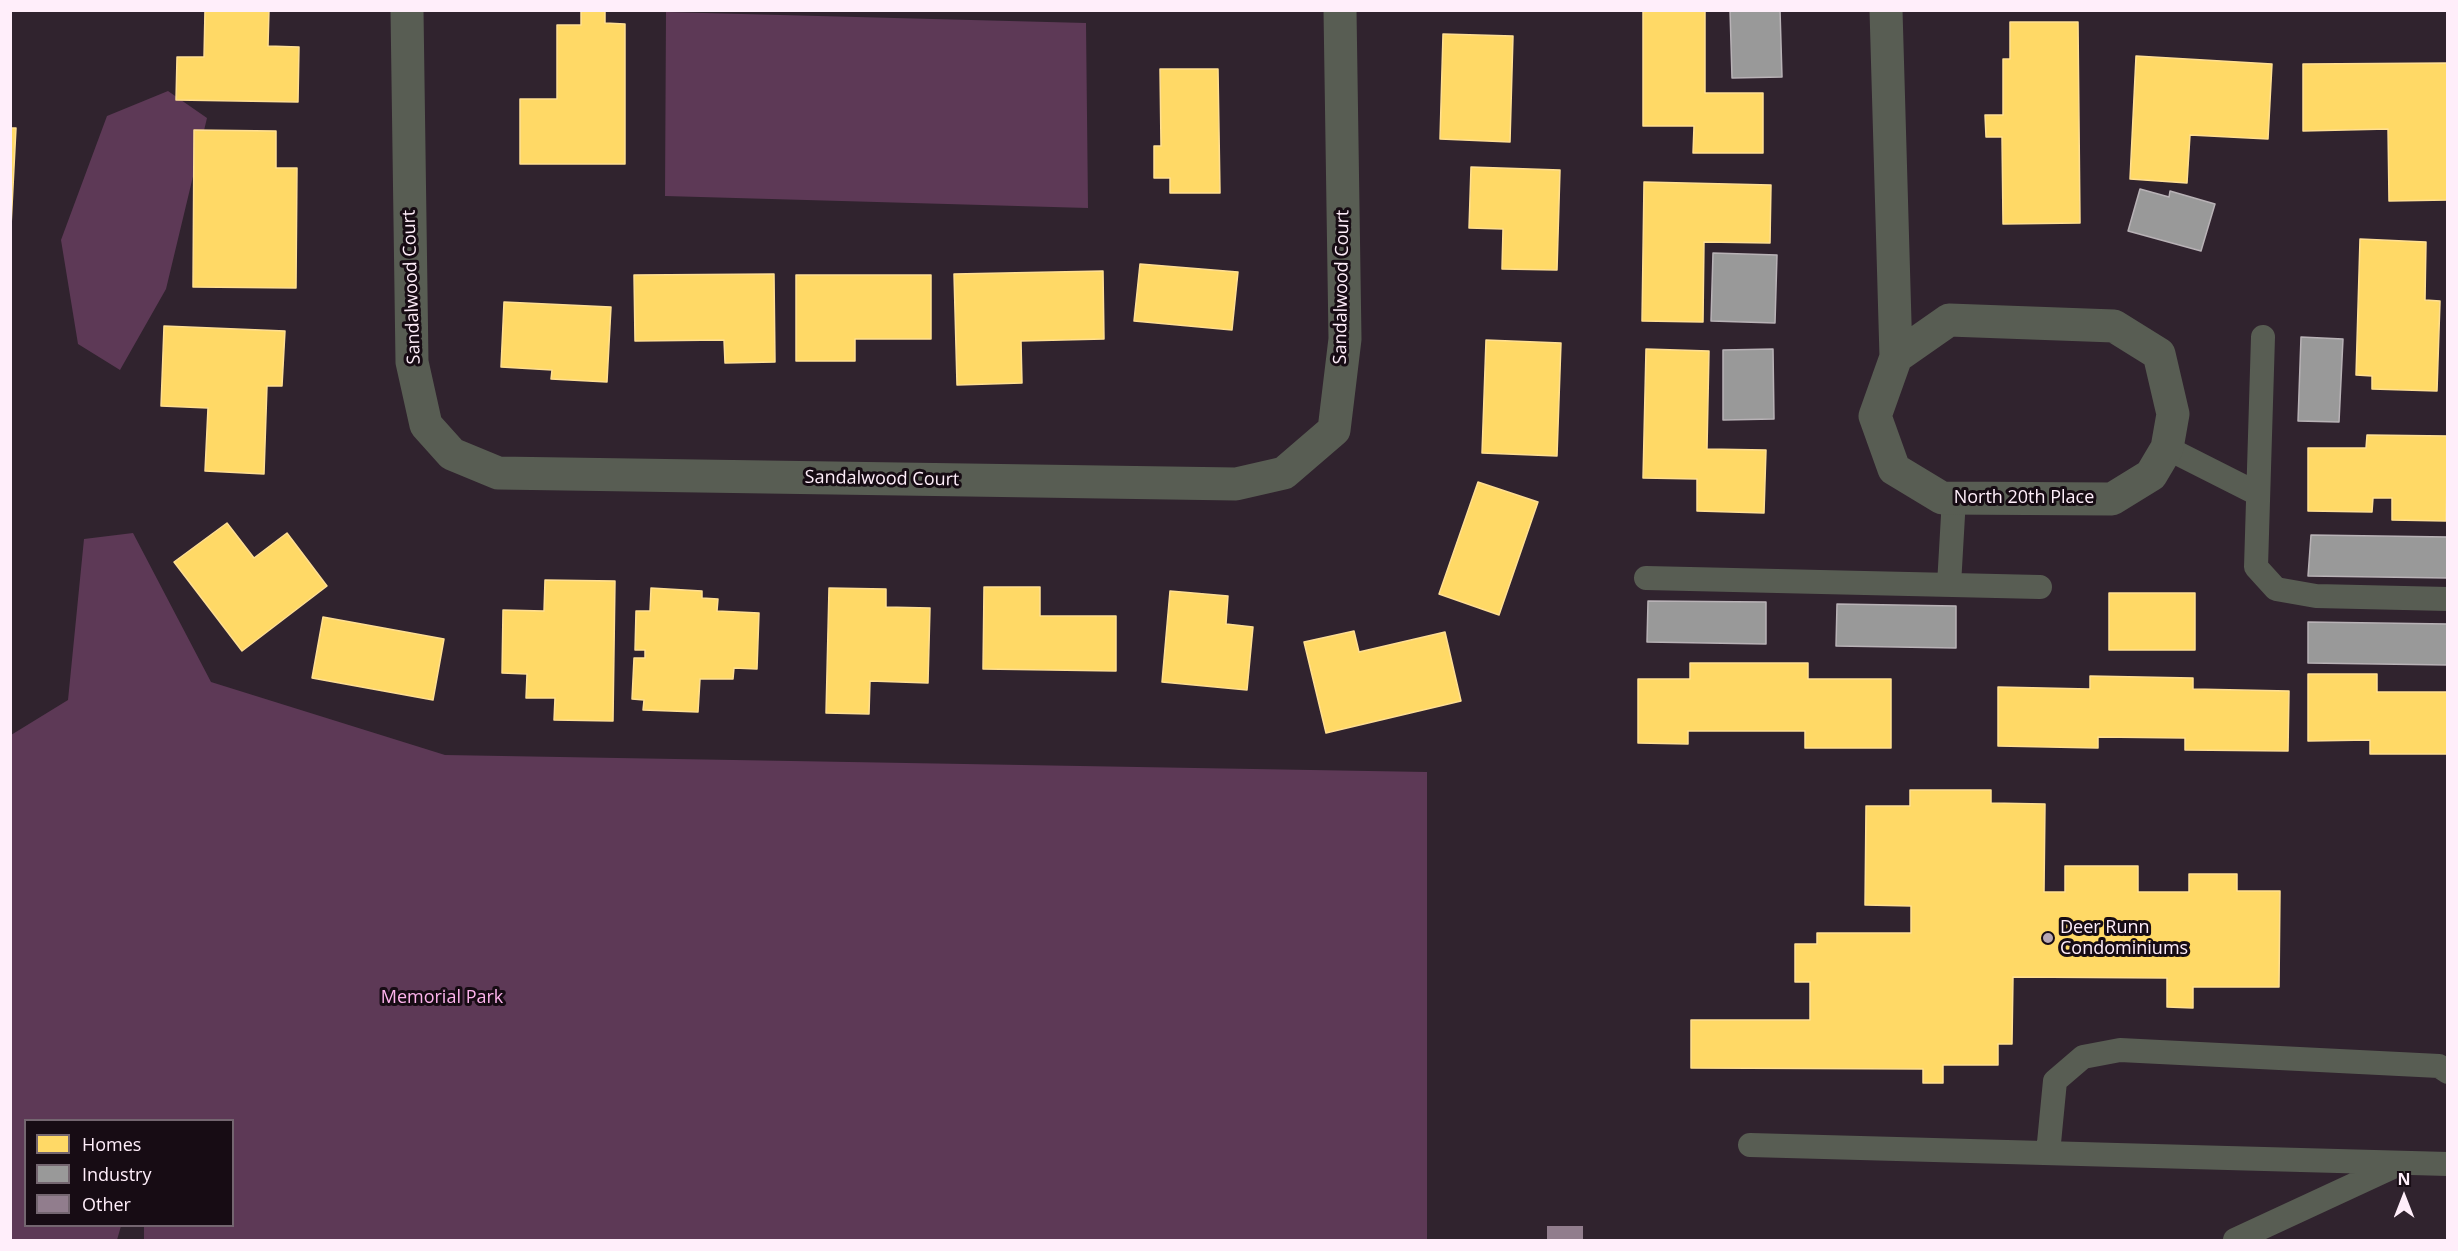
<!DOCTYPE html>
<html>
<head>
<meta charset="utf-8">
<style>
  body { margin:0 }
  #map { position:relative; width:2458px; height:1251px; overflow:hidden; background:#30232e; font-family:"Open Sans",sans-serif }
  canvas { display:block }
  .frame { position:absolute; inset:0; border:12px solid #ffeefa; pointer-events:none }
  .legend { position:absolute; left:24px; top:1119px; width:210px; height:108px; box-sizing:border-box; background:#170c14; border:2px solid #746670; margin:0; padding:8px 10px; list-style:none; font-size:18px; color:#ffeefa }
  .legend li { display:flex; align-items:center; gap:12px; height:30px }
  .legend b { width:30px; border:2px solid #746670 }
  .north { position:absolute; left:2374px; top:1167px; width:60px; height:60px; -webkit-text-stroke:4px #170c14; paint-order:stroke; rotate:0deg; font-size:16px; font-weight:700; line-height:24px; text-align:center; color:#ffeefa }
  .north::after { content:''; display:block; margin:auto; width:21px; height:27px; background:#ffeefa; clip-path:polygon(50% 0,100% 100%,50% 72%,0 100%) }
</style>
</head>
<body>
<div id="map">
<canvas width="2458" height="1251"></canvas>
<div class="frame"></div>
<ul class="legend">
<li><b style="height:16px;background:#ffd966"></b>Homes</li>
<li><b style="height:16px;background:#999"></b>Industry</li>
<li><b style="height:16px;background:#917d8d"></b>Other</li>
</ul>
<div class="north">N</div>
</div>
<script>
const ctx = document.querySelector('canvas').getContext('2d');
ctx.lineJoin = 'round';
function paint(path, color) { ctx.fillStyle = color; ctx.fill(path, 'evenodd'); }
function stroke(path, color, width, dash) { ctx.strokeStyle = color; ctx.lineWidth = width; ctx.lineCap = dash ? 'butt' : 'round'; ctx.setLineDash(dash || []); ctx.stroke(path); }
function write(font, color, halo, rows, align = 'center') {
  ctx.font = font + ' "Open Sans",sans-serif'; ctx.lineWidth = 6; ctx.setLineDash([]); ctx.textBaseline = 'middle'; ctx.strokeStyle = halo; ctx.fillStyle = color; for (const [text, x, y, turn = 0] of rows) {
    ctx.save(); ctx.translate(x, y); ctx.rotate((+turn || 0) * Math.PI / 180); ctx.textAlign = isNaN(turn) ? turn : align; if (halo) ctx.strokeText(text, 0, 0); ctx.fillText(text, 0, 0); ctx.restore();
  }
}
const green = new Path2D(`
  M666 12 1086 23 1088 208 665 196Z
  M168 91 207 118 166 289 120 370 78 344 61 240 107 116Z
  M133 533 211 682 445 755 1427 772V1240H144V1226H232V1120H26V1226H121L117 1240H11V735L68 700 84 539Z`);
const homes = new Path2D(`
  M205 10H269L268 46 299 47 298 102 176 100 177 57H204Z
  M581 10H605V23L625 24V164H520V99H557V25H581Z
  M1643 10H1705V93H1763V153H1693L1694 126H1643Z
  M2010 22H2078L2080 223 2003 224 2002 137H1986L1985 115H2003V59H2010Z
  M1443 34 1513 36 1510 142 1440 139Z
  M2136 56 2272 64 2268 139 2190 135 2187 183 2130 179Z
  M2448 63V200L2389 201 2388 129 2303 131V64Z
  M1160 69H1218L1220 193H1170V178H1154V146H1161Z
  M10 128H16L10 246Z
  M194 130 276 131V168H297L296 288 193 287Z
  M1471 167 1560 170 1557 270 1502 269 1503 229 1469 228Z
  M1644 182 1771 185 1770 243 1704 242 1703 322 1642 321Z
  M2360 239 2426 242 2425 300 2440 301 2437 391 2372 389V376L2356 375Z
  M1140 264 1238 272 1232 330 1134 321Z
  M1103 271 1104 339 1021 341 1022 383 957 385 954 274Z
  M774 274 775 362 725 363 724 340 635 341 634 275Z
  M796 275H931V339H855V361H796Z
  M504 302 611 307 607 382 551 379 552 370 501 367Z
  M164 326 285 331 282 386H267L264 474 205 471 208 408 161 406Z
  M1486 340 1561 343 1557 456 1482 453Z
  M1646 349 1709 351 1707 449 1766 450 1764 513 1697 511V479L1643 478Z
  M2367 435 2448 436 2446 521 2392 520V498H2373L2372 512 2308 511V448H2366Z
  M1478 482 1538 502 1499 615 1439 594Z
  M227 523 254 558 287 533 327 586 242 651 174 562Z
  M545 580 615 581 613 721 554 720 555 698H526L527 674 502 673 503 610 544 611Z
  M984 587H1040V616H1116V671L983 669Z
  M651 588 702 591V598L718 599 717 611 759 613 757 669 734 668 733 679H700L698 712 643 710 644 700 632 699 634 658H645V650H635L636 611H650Z
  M829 588 886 589V607L930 608 928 683 870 681 869 714 826 713Z
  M1170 591 1228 596 1226 624 1253 627 1247 690 1162 682Z
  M2109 593H2195V650H2109Z
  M323 617 444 639 433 700 312 678Z
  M1354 631 1359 652 1445 632 1461 701 1326 733 1304 642Z
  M1690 663H1808V679H1891V748H1805V731H1688V744L1638 743V679H1690Z
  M2308 674H2377V692H2448V754H2370V740L2308 741Z
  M2090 676 2193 678V689L2289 691 2288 751 2185 750V738L2098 737V748L1998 746V687L2090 689Z
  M1910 790H1991V803L2045 804 2044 892H2065V866H2138V892H2189V874H2237V891H2280L2279 987H2193V1008L2167 1007V978L2013 977 2012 1044H1998V1065H1943V1083H1923V1069L1691 1068V1020H1810V982H1795V944H1817V933H1911V906L1865 905 1866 806H1910Z`);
const industry = new Path2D(`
  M1730 10H1780L1782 77 1732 78Z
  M2140 189 2169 197 2170 191 2215 204 2201 251 2128 231Z
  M1713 253 1777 255 1775 323 1711 321Z
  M2301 337 2343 339 2339 422 2298 421Z
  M1773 349 1774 419 1723 420V350Z
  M2311 535 2448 537V578L2308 576Z
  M1648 601 1766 602V644L1647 642Z
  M1837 604 1956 606V648L1836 646Z
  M2308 622 2448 624V665L2308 663Z`);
const building = new Path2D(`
  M1547 1226H1583V1240H1547Z`);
const service = new Path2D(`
  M2263 337 2256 567 2276 589 2316 596 2448 599
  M2167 448 2258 494
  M1646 578 2040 587
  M1949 585 1954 498
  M1750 1145 2448 1164
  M2048 1153 2055 1081 2083 1057 2120 1050 2439 1066 2448 1072
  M2235 1240 2399 1164`);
const minor = new Path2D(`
  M407 10 412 362 426 425 452 454 498 473 1236 484 1284 473 1334 430 1345 339 1340 10
  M1886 10 1896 357 1875 416 1894 469 1942 498 2112 499 2151 475 2167 448 2173 414 2159 354 2114 326 1949 320 1896 357`);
const markers = [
  [2048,938,6,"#b7a7b3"]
];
const streetNames = [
  ["Sandalwood Court",412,287,-92],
  ["Sandalwood Court",1342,287,-89],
  ["Sandalwood Court",882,479,1],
  ["North 20th Place",2024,498]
];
const poiNames = [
  ["Deer Runn",2060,928],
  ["Condominiums",2060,949]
];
const parkNames = [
  ["Memorial Park",442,998]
];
paint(green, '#5d3956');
paint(homes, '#ffd966');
stroke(homes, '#ffdf92', 1.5);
paint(industry, '#999');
stroke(industry, '#b8b2b6', 1.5);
paint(building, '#917d8d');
stroke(service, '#585d53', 24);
stroke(minor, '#585d53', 33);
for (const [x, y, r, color] of markers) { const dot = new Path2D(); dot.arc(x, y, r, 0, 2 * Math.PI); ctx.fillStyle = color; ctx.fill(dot); stroke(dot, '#170c14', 2); }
write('18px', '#ffeefa', '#170c14', streetNames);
write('18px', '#ffeefa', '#170c14', poiNames, 'left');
write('18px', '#feb4ed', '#170c14', parkNames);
</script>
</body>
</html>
